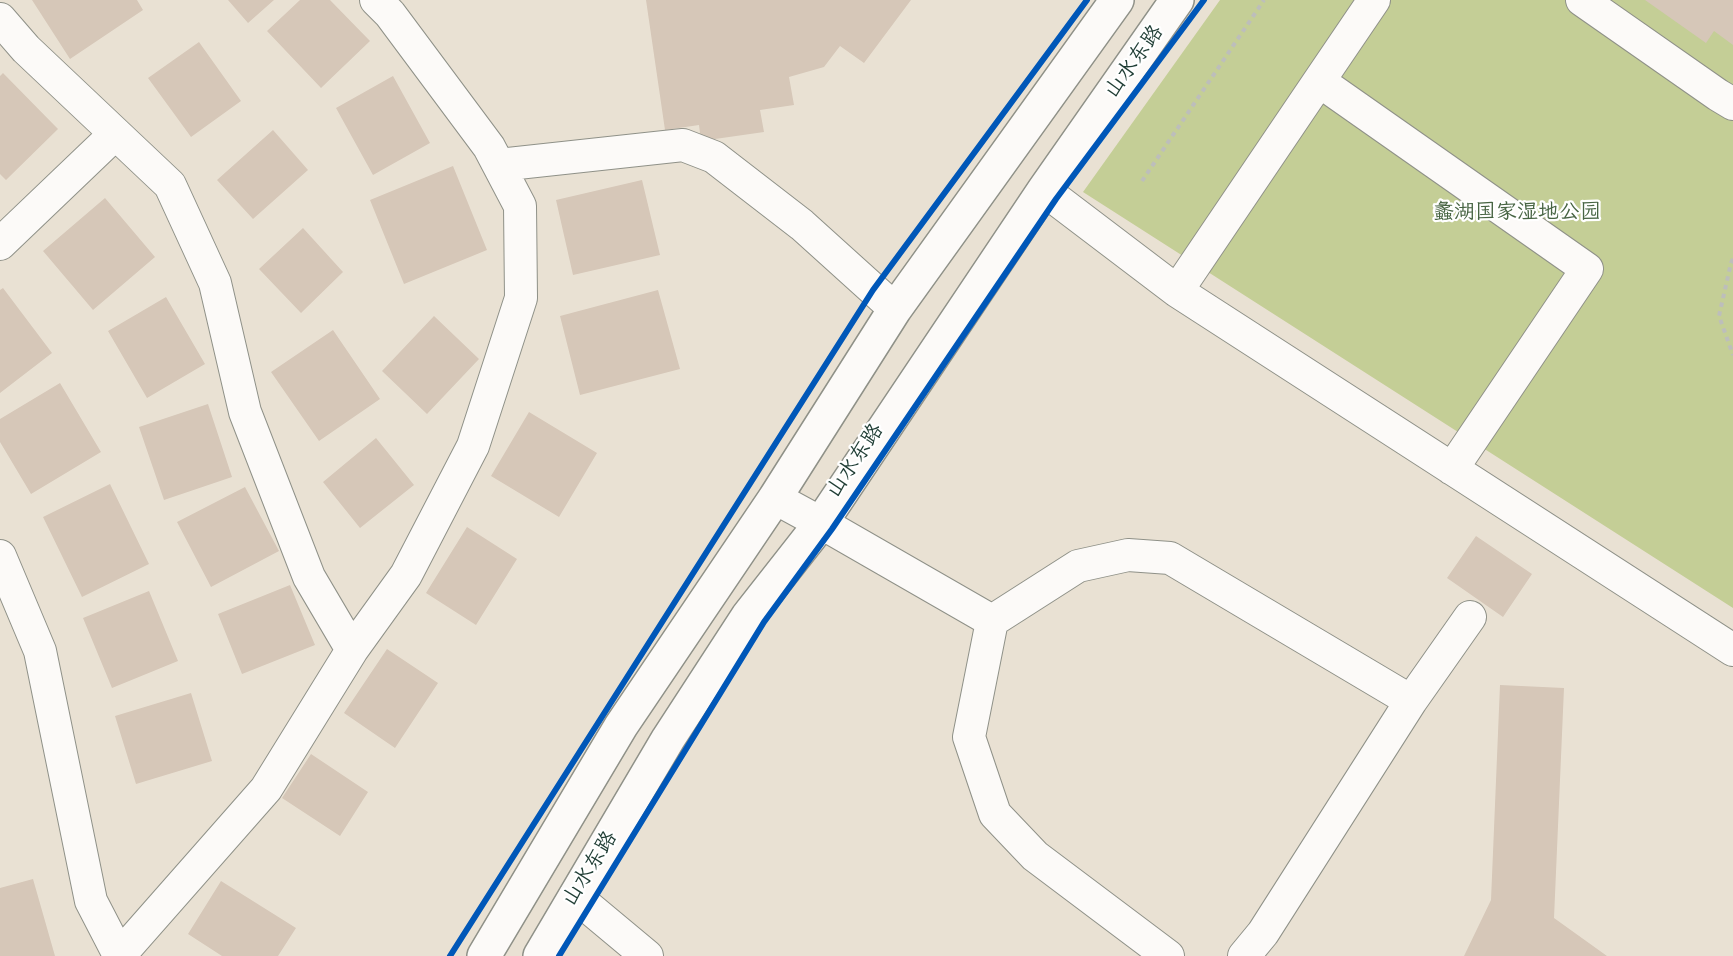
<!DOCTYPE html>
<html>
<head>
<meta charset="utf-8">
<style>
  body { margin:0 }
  canvas { display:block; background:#e9e1d3 }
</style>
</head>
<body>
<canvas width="1733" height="956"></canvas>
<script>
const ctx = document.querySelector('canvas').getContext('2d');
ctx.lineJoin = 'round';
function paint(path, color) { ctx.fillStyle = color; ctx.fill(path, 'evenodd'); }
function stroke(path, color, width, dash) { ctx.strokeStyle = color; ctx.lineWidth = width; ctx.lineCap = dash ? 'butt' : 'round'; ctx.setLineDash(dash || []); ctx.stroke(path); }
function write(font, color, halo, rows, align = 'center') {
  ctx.font = font + ' "Gochi Hand","LXGW WenKai TC",sans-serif'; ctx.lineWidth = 4.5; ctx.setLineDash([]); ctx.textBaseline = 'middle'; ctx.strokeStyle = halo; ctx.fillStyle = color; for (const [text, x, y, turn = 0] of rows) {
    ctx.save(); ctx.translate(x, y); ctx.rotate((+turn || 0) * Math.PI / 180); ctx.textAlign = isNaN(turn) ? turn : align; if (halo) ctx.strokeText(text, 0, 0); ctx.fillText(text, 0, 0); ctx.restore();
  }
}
const green = new Path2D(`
  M1220 0H1733V608L1083 192Z`);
const building = new Path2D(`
  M32 0H137L143 10 70 59Z
  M228 0H274L248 23Z
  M300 0H330L370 41 321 88 267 31Z
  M646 0H911L864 63 840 46 824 67 789 77 794 105 760 110 764 132 701 141 699 125 665 130Z
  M1645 0H1733V45L1714 31 1706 43Z
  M199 42 241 101 191 137 148 78Z
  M3 73 58 129 6 180 0 174V76Z
  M393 76 430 143 373 175 336 108Z
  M273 130 308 170 253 219 217 180Z
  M453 166 487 250 404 284 370 200Z
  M642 180 660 255 573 275 556 200Z
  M105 198 155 257 93 310 43 251Z
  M303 228 343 272 301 313 259 269Z
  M3 288 52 353 0 393V290Z
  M658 290 680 369 580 395 560 316Z
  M166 297 205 364 147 398 108 331Z
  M434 316 479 359 427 414 382 371Z
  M333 330 380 399 319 441 271 372Z
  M60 383 101 452 31 494 0 442V419Z
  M208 404 232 477 164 500 139 427Z
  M529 412 597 453 559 517 491 476Z
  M376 438 414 485 360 528 323 482Z
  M110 484 149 564 82 597 43 517Z
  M245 487 279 551 211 587 177 522Z
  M467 527 517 559 476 625 426 593Z
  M1476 536 1532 574 1503 617 1447 578Z
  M290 585 315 645 242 674 218 614Z
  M149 591 178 661 112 688 83 618Z
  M387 649 438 683 395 748 344 713Z
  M1500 685 1564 688 1554 918 1607 956H1464L1491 900Z
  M191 693 212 761 136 784 115 716Z
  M311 754 368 792 340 836 282 798Z
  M33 879 55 956H0V888Z
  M221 881 296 928 278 956H222L188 934Z`);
const path = new Path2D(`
  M1142 181 1264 0
  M1733 259 1731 263 1719 316 1733 355`);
const minor = new Path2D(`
  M1582 0 1718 95 1733 104
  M0 19 26 49 170 185 215 283 245 412 309 577 352 650 266 789 119 956
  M1319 81 1374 0
  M499 165 683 145 714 157 802 225 895 309
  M1044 190 1177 291 1733 650
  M0 244 115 134
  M1177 291 1319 81 1587 269 1452 469
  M775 498 832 529 992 621
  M0 556 40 651 91 901 119 955
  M352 650 406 575 473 446 521 298 520 206 489 147 390 14 376 0
  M575 896 647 956
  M1168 956 1035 856 995 814 969 737 992 621 1078 566 1128 555 1170 558 1411 701
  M1244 956 1263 933 1411 701 1470 617`);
const highway = new Path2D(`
  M484 956 621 726 775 498 895 309 1117 0
  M540 956 668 739 748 616 821 523 1044 190 1177 0`);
const cycleway = new Path2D(`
  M450 956 873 290 1087 0
  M559 956 764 622 832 529 1056 199 1204 0`);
const streetNames = [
  ["山水东路",1136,63,-54],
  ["山水东路",857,462,-56],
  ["山水东路",592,870,-58]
];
const parkNames = [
  ["蠡湖国家湿地公园",1517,215]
];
paint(green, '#c4ce96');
paint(building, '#d6c7b8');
stroke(minor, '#8f9188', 34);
stroke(highway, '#8f9188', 36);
stroke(path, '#bdbebb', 4, [4.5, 4.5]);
stroke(minor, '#fcfaf8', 32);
stroke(highway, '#fcfaf8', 33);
stroke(cycleway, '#0057b8', 6);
write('21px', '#1f3d34', '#fff', streetNames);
write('21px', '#476443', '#fff', parkNames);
</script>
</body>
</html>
